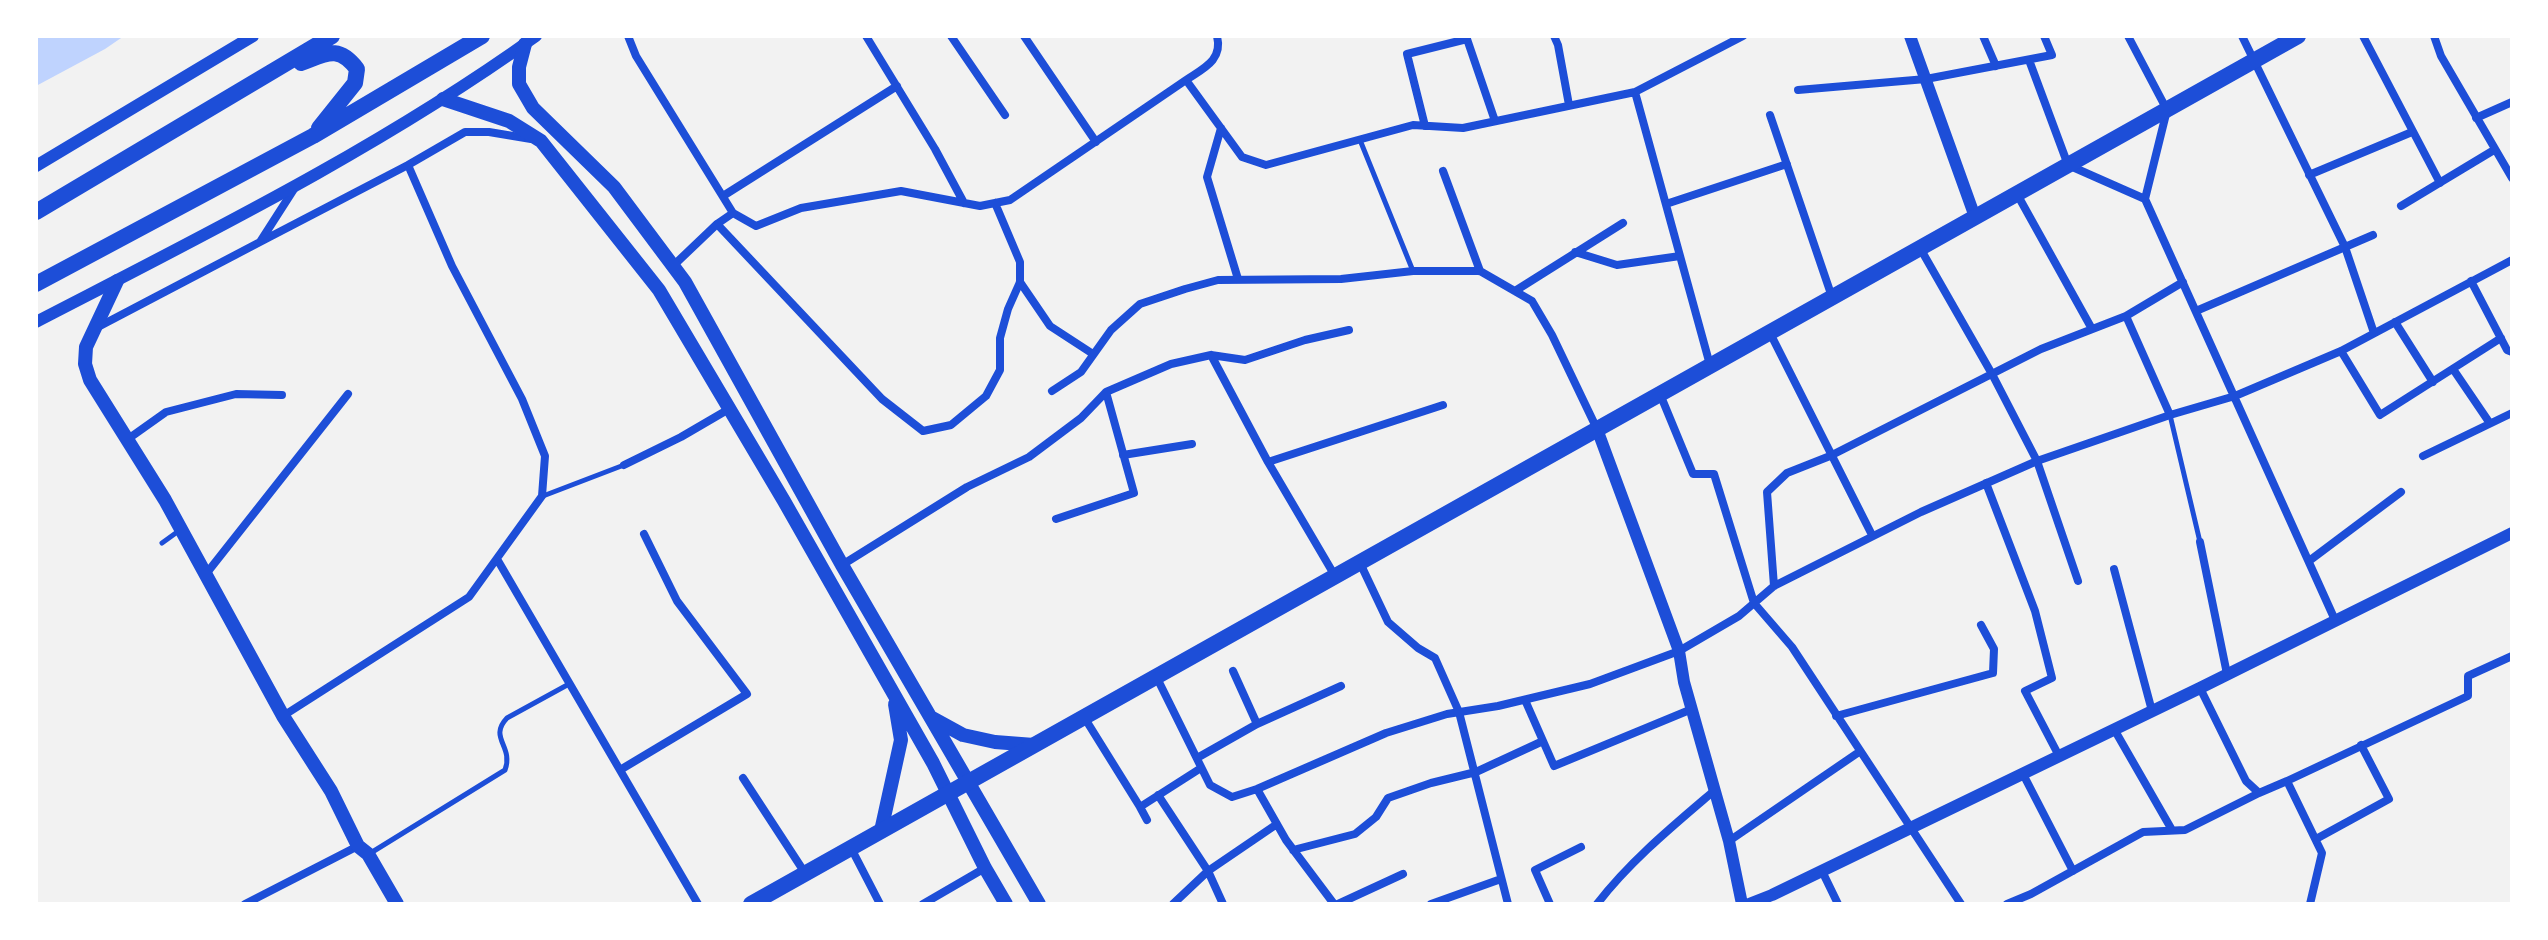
<!DOCTYPE html>
<html>
<head>
<meta charset="utf-8">
<style>
  body { margin:0 }
  #map { position:relative; width:2548px; height:940px; overflow:hidden; background:#f2f2f2; font-family:"Golos Text",sans-serif }
  canvas { display:block }
  .frame { position:absolute; inset:0; border:38px solid #fff; pointer-events:none }
</style>
</head>
<body>
<div id="map">
<canvas width="2548" height="940"></canvas>
<div class="frame"></div>
</div>
<script>
const ctx = document.querySelector('canvas').getContext('2d');
ctx.lineJoin = 'round';
function paint(path, color) { ctx.fillStyle = color; ctx.fill(path, 'evenodd'); }
function stroke(path, color, width, dash) { ctx.strokeStyle = color; ctx.lineWidth = width; ctx.lineCap = dash ? 'butt' : 'round'; ctx.setLineDash(dash || []); ctx.stroke(path); }
const water = new Path2D(`
  M36 36H124L105 49 36 86Z`);
const service = new Path2D(`
  M1360 140 1413 271
  M2170 415 2200 542
  M543 496 624 465
  M162 543 180 530
  M369 854 505 770C514 746 488 738 507 718L569 684`);
const minor = new Path2D(`
  M628 36 636 56 733 213 756 226 801 208 901 191 980 206 1010 200 1186 80 1242 157 1266 165 1413 125 1463 128 1635 92 1743 36
  M866 36 935 149 964 203
  M951 36 1005 115
  M1024 36 1096 142
  M1554 36 1558 45 1569 105
  M1983 36 1996 66
  M2128 36 2167 110 2145 199 2335 620
  M2242 36 2345 247 2374 333
  M2363 36 2440 183
  M2434 36 2441 56 2512 178
  M2029 60 2068 165 2145 199
  M1186 80C1204 68 1223 60 1217 36
  M1798 90 1926 79 2052 55 2044 36
  M1635 92 1710 365
  M1770 115 1832 297
  M2476 118 2512 102
  M1425 126 1407 54 1467 39 1495 121
  M1221 128 1207 177 1238 279
  M1443 171 1480 271
  M2309 175 2412 132
  M2017 194 2092 329
  M723 196 897 86
  M1666 204 1787 164
  M2401 206 2494 150
  M717 224 882 399 923 431 951 425 986 396 1000 370V338L1008 309 1020 282V262L995 203
  M260 242 408 165 465 132H489L531 139
  M1920 248 1992 374 2037 461 2078 581
  M1575 252 1617 265 1680 256
  M674 265 717 224 733 213
  M2471 281 2507 350 2512 352
  M1020 282 1050 326 1093 354
  M1515 291 1623 223
  M2196 311 2373 235
  M2126 316 2170 415
  M2395 322 2433 382
  M98 327 260 242 294 189
  M1770 333 1872 535
  M2341 351 2380 415 2501 338
  M1211 355 1268 462 1335 576
  M2453 369 2489 422
  M1052 391 1081 372 1111 330 1140 304 1185 289 1218 280 1341 279 1413 271H1480L1532 301 1552 335 1597 429
  M1660 394 1693 474H1714L1754 603 1792 647 1961 904
  M128 439 166 412 236 394 282 395
  M1123 455 1192 444
  M2423 456 2512 413
  M1268 462 1443 405
  M624 465 681 437 729 409
  M1986 483 2035 611 2052 678 2025 691 2059 756
  M1056 519 1134 493 1106 392
  M2200 542 2227 674
  M497 559 698 904
  M2309 561 2401 492
  M1360 563 1388 622 1418 648 1435 658 1459 712 1508 904
  M842 565 967 487 1029 457 1081 418 1106 392 1171 364 1211 355 1245 360 1305 340 1349 330
  M2114 569 2152 711
  M206 574 348 394
  M1774 586 1767 492 1787 473 1830 456 2041 349 2126 316 2183 282
  M1233 671 1257 724
  M1156 676 1210 785 1232 797 1257 789 1386 733 1447 714 1498 706 1590 684 1679 651 1739 616 1774 586 1921 512 2037 461 2170 415 2235 396 2341 351 2512 260
  M2200 688 2246 781 2259 793 2287 781 2322 853 2310 904
  M1525 700 1554 766 1692 709
  M283 716 469 597 542 496 545 456 522 399 452 266 408 165
  M1836 716 1993 673 1994 649 1981 625
  M1084 717 1140 807
  M2114 729 2172 830
  M1197 758 1257 724 1341 686
  M620 770 747 694 677 601 644 534
  M2023 774 2073 871
  M743 778 805 873
  M2287 781 2468 696V676L2512 656
  M1257 789 1286 840 1334 904
  M1158 795 1208 871 1223 904
  M1147 820 1140 807 1201 768
  M2316 839 2389 799 2361 745
  M1729 841 1859 752
  M851 848 880 904
  M1293 850 1355 834 1376 817 1388 798 1431 783 1476 772 1543 741
  M1822 871 1838 904
  M245 904 358 846
  M923 904 985 868
  M1173 904 1208 871 1277 824
  M1338 904 1403 874
  M1431 904 1501 879
  M1550 904 1535 870 1581 847
  M1597 904C1630 861 1674 825 1715 790
  M2007 904 2031 894 2143 832 2185 830 2259 793`);
const tertiary = new Path2D(`
  M1910 36 1975 217
  M36 166 253 36
  M36 322C206 234 380 148 536 36
  M1597 429 1679 651 1684 682 1729 841 1742 904
  M1749 904 1772 895 2200 688 2512 533`);
const secondary = new Path2D(`
  M525 44 519 67V84L533 108 614 187 685 282 842 565 1039 904
  M443 99 509 121 541 141 659 290 784 501 933 763 985 868 1006 904
  M117 281 86 347 85 364 90 380 165 500 283 716 331 791 358 846 368 854 397 904
  M932 718 963 735 995 742 1034 745
  M881 831 901 740 895 704`);
const primary = new Path2D(`
  M301 63C326 54 338 44 357 69L355 83 319 128
  M36 212 332 36
  M36 284 313 136 482 36
  M751 904 2298 36`);
paint(water, '#bfd3fe');
stroke(service, '#1d4ed8', 5);
stroke(minor, '#1d4ed8', 8);
stroke(tertiary, '#1d4ed8', 12);
stroke(secondary, '#1d4ed8', 14);
stroke(primary, '#1d4ed8', 16);
</script>
</body>
</html>
